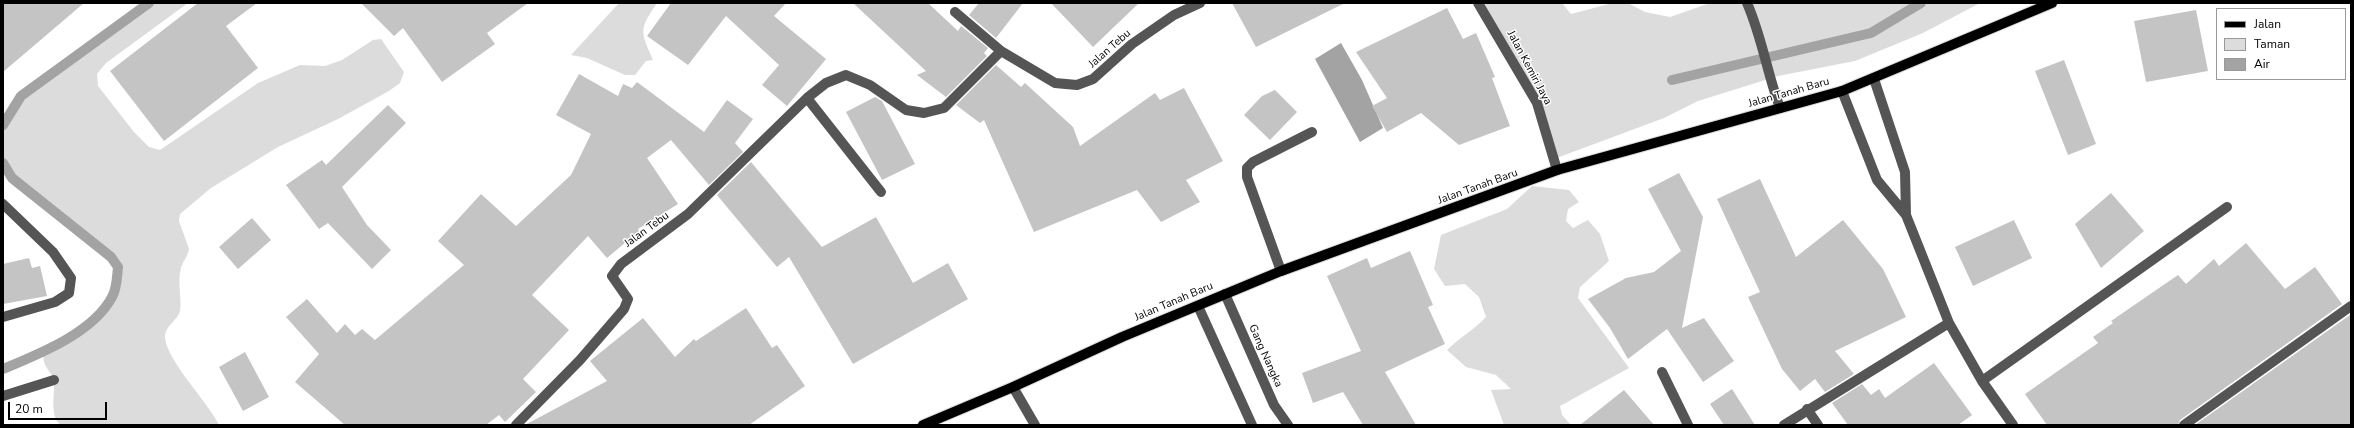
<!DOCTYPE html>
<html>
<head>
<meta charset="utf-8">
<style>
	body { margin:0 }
	#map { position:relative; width:2354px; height:428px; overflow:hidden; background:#fff; font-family:"Nunito Sans",sans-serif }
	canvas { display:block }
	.frame { position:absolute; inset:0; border:4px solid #000; pointer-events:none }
	.legend { position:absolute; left:2216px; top:8px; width:130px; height:72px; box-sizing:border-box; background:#fff; border:1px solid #999; margin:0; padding:5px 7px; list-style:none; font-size:12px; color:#000 }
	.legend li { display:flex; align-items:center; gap:8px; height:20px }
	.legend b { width:20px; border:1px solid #999 }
	.scale { position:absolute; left:8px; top:402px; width:99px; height:18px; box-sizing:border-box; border:2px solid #000; border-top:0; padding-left:5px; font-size:12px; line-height:14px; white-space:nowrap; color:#000; -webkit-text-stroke:3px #fff; paint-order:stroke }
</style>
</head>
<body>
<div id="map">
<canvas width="2354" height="428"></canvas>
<div class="frame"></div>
<ul class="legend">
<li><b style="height:5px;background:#000"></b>Jalan</li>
<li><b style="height:11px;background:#dcdcdc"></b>Taman</li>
<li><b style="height:11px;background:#a3a3a3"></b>Air</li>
</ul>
<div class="scale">20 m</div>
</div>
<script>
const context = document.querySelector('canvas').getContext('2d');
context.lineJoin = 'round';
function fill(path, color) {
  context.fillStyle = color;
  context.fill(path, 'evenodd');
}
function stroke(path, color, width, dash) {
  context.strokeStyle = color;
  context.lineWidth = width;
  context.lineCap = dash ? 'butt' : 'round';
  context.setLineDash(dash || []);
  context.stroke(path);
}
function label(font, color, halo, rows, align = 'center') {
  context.font = font + ' "Nunito Sans",sans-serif';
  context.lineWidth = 3;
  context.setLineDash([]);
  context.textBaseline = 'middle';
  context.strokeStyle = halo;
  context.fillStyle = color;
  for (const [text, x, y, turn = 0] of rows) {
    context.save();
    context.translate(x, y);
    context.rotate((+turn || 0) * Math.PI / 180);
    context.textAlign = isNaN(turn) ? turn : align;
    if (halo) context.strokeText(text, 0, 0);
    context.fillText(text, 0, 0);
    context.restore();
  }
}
const green = new Path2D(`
	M149,3H188L106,63L97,74L98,86L134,132L149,147L160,150L258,83L300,65L325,66L342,60L373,40L381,39L404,72L400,83L389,91L338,119L278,147L211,188L180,214L179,221L189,249C188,256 183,261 181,268C177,281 182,300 180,311C177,321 165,326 165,337C166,360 208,402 219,425H61C49,417 55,395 54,382C52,369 41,369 44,350L76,334L113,296L118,267L111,257L12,178L3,163V125L21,96Z
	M619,3H657C639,30 640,30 653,60L646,61L635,75H625L587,58L571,55Z
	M1478,3H1562L1571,14L1609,4L1628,3L1645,12L1670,17L1710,3H1980L1923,33L1855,61L1778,76L1698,101L1664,118L1554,159L1537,103Z
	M1532,186L1569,190L1579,202L1568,209L1566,221L1573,228L1588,220L1600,234L1609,261L1580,287L1578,298L1629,368L1560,406L1562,415L1571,425H1504L1491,390L1511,389L1496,375L1466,367L1447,350C1460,337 1474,330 1486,317L1479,297L1465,284L1445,286L1434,269L1441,235L1507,209Z`);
const water = new Path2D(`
	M1341,43L1362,80L1383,128L1360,142L1315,59Z`);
const stream = new Path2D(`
	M1672,80L1871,33L1921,3
	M3,125L21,96L149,3
	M3,163L12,178L111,257L118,267C117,276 117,289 112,297C93,333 39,354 3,369`);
const building = new Path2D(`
	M3,3H84L3,72Z
	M198,3H257L226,26L258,68L164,141L110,71Z
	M361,3H528L487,33L495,44L442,82L403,28L394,36Z
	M671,3H786L774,16L826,59L787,106L762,85L779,65L726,16L688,65L647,36Z
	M853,3H928L958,31L961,26L988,48L984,53L987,56L946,97L917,75L926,71Z
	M979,3H1023L996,38L969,15Z
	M1051,3H1139L1093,47Z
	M1232,3H1345L1256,47Z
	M1447,8L1463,39L1476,33L1495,77L1492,78L1510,126L1459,145L1421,113L1387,132L1372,106L1387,98L1356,52Z
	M2196,10L2208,71L2146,82L2134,21Z
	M2064,60L2096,144L2068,155L2035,71Z
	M996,65L1021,87L1025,83L1073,127L1080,146L1155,93L1160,100L1184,88L1223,161L1186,180L1200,202L1161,222L1137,190L1034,232L984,120L980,123L956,105Z
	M579,74L618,96L623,84L632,88L637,82L704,132L727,100L753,119L735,143L743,152L709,185L671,140L647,158L678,204L638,229L639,231L607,258L588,236L532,295L569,330L523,379L536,392L505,422L499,415L486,425H345L295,382L319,354L286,317L307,299L337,333L345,324L355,335L362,329L375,340L464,265L438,241L481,194L516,226L571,175L591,134L556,115Z
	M1275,90L1297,112L1270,140L1244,115L1262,96Z
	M875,97L882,101L915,164L882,180L846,112Z
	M388,105L406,123L342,187L367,225L391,250L372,269L328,223L319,229L286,185L322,160L326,165Z
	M751,162L822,247L876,217L913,283L948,263L968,299L853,364L789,257L777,267L717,195Z
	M1679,173L1703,217L1682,328L1704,318L1734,361L1703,382L1667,329L1628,359L1610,328L1588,299L1626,278L1654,272L1681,251L1648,189Z
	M1760,179L1796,257L1843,220L1883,269L1906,317L1835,351L1854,374L1825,392L1815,379L1800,391L1782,369L1748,297L1760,292L1717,199Z
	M2111,193L2144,231L2101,268L2075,224Z
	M252,218L271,240L238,269L219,247Z
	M2014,220L2032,258L1973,286L1955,247Z
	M2246,243L2285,289L2315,267L2342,304L2180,420L2178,425H2047L2025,394L2098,343L2093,337L2113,323L2111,321L2178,275L2186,284L2214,259L2219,266Z
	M1410,251L1433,305L1428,307L1445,344L1385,372L1416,425H1363L1343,392L1313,403L1302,373L1361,351L1327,276L1367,258L1371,268Z
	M29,258L32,268L40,266L47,296L3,304V264Z
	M746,308L772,348L777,345L805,386L749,425H525L607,381L590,361L643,318L675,357L694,339L696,341Z
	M2350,315L2351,425H2195Z
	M245,352L269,397L243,411L219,367Z
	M1934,363L1972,415L1958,425H1848L1832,403L1862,384L1871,395L1879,389L1885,398Z
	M1732,389L1755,425H1724L1710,404Z
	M1624,390L1654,425H1580Z`);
const minor = new Path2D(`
	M1478,3L1537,103L1557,170
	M1747,3C1762,37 1767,73 1780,108
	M955,12L1001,51L1055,83L1077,85L1093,79L1132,44L1174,15L1200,3
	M1874,79L1905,172L1906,215
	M1842,91L1877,180L1906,215L1949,323L1982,381L2013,425
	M807,98L881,192
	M3,204L53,252L71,278L69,293L55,302L3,317
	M1281,271L1247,177V168L1253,162L1312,132
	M1225,294L1274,405L1288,425
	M1198,306L1252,425
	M1662,372L1688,425
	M1982,381L2227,207
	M1013,387L1035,425
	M3,396L54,380
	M1807,409L1818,425
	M516,425L580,360L624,309L628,299L612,276L621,264L688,214L807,98L826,83L846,75L870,85L906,110L924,113L944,108L1001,51
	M1784,425L1949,323
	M2184,425L2351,306`);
const major = new Path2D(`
	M923,425L1013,387L1122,337L1281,271L1557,170L1842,91L2052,3`);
const streetNames = [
	["Jalan Tebu",1110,49,-41],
	["Jalan Kemiri Jaya",1529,68,62],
	["Jalan Tanah Baru",1789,93,-16],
	["Jalan Tanah Baru",1478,187,-20],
	["Jalan Tebu",647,230,-36],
	["Jalan Tanah Baru",1174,302,-23],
	["Gang Nangka",1265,356,66]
];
fill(green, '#dcdcdc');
fill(water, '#a3a3a3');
stroke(stream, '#a3a3a3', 10);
fill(building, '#c4c4c4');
stroke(major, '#dbdbdb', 12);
stroke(minor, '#555', 10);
stroke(major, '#000', 10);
label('11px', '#000', '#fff', streetNames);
</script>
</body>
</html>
